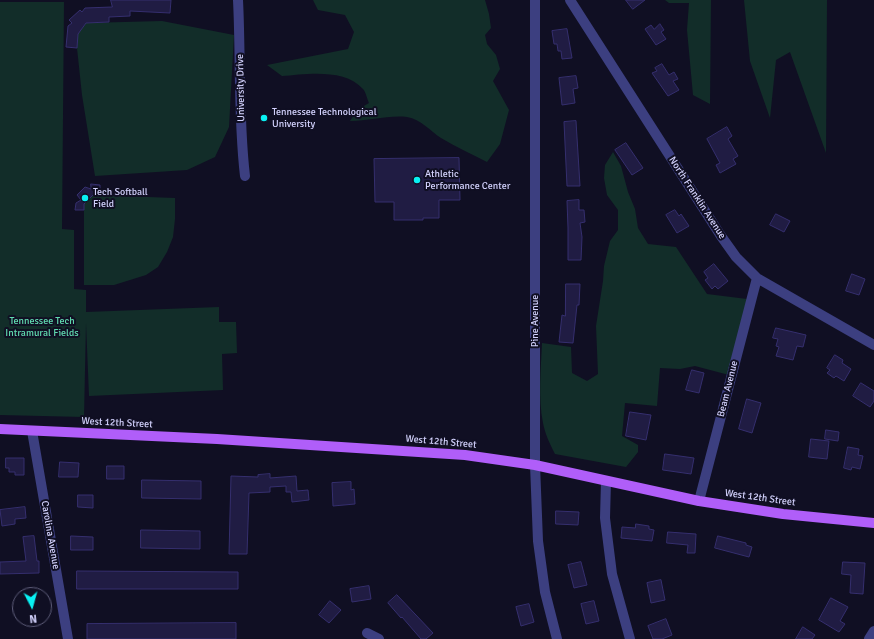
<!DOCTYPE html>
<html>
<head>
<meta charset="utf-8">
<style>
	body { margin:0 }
	#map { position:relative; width:874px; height:639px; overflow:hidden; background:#100f23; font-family:Signika,sans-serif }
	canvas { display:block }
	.north { position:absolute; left:12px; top:587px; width:40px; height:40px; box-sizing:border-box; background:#100f23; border:1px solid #5e5d7a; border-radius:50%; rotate:174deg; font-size:11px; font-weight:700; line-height:16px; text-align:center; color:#d3d2fd }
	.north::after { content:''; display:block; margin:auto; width:14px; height:18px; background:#09f1f3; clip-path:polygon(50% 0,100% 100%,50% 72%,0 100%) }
</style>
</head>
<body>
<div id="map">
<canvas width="874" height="639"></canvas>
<div class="north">N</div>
</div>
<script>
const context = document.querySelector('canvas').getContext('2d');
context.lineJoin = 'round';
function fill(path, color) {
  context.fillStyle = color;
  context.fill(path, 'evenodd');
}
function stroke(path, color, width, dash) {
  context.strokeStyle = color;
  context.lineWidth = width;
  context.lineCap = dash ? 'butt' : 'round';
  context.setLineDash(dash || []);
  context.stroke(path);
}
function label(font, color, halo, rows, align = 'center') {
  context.font = font + ' Signika,sans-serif';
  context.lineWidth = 4;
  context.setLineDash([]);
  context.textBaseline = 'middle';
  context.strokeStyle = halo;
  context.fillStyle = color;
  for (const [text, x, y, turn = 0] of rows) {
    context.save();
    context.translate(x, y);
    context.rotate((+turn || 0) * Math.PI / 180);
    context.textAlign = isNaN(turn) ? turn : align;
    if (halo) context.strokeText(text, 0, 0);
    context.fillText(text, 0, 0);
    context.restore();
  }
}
const green = new Path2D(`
	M313,0H485L489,14L491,28L485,35L487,44L496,55L500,69L493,81L509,110L500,144L487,162C472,154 456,147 441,138C430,131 421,119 407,117C388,115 369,121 350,121L357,110L369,103C367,99 366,92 363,89C345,68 306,74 282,76L267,65L348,49L354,32L345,15L318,10Z
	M665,0H711L710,104L693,95L687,30L689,3H669Z
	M744,0H827L826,153L790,52L776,60L770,118L750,61Z
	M0,2H64L62,229L74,230V289L86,290V312L219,307V322H236L237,353L222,354L223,390L89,396L86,323L84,417L0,415Z
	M162,21L234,35L229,127L215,157L187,170L95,176L82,95L77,48L78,34L86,23Z
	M613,152L621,166L628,192L635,209L638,228L648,244L676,247L707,294L747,299L729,375L695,366L680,369L660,368L657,406L625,403L622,436L638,445V452L626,467L555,454C550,444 545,434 543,423C538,398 541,368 542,343L571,347L572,373L587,381L598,374L596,326L603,281L604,266L610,241L618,230V210L607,195L604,178L605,165Z
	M93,195L175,198V219L173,237L167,252L158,267L146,275L114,285H84V204Z`);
const building = new Path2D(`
	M111,0H171L170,13L130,11V16L109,17V22L86,23L78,34L77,48L66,47L68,26L72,23L69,20L80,10L82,12L85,8L112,7Z
	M626,0H645L633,9Z
	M660,24L664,30L661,32L666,39L656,45L645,29L651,25L654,29Z
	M567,29L572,58L562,59L561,51H558L557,44H554L552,31Z
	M662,64L669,75L674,72L678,79L673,81L679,90L668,96L652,73L657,71L655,68Z
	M576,76L578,88L573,89L575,103L562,105L559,78Z
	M576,121L580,186H567L564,122Z
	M727,127L732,136L728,139L738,156L733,159L736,164L720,173L716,165L720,163L707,139Z
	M626,143L643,168L632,175L615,150Z
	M459,158L460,200H439V218H423V220H394V202H375L374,159Z
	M91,184L100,185V196L93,195L84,204V210H75L76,203L81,200L77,195L85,187L91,189Z
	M579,200V210H584L585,222L580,223L582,237L581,260H568V228L567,201Z
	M675,210L679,216L681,214L689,226L677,233L666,215Z
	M776,214L790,221L784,232L770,225Z
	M714,264L728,281L718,289L715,286L712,289L705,280L708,278L704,272Z
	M852,274L865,279L859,295L846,291Z
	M566,284H580L579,305H577L573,343L559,342L562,315L565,316Z
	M776,328L806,335L803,347L797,346L793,360L776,356L779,347L776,346L778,339L773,338Z
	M835,355L843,360L842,363L851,369L844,381L836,376L834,378L827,373L830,370L827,368Z
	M692,370L704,373L699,393L686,390Z
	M861,383L874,391V401L870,407L853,396Z
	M747,399L761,403L752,433L739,429Z
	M630,412L651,415L646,440L626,436Z
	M826,430L839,432L838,441L825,439Z
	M811,439L829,441L827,459L809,457Z
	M848,447L859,449L858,455L863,456L860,469L852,467L851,470L844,468Z
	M665,454L694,458L691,474L663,470Z
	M6,458H24V475H15V472H9V468H6Z
	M60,462L79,463L78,477H59Z
	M107,466H124V479H107Z
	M270,474V478L296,476L297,491L308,490L309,500L292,502L291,492H286V486L270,487V492L249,493L247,554H229L231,476L258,477V475Z
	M142,480L201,481V499L142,498Z
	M351,482V490L354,489L355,504L333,506L332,483Z
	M78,495H93V508L78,507Z
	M25,507L26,518L15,519V524L2,526L0,510Z
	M556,511L579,512L578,525L556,524Z
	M636,524L649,526V529L654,530L652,541L621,538L622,527L635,528Z
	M141,530L200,531V549L141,548Z
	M668,532L696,534L695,553H687L688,545L667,543Z
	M34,536L37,561H39V573L0,574V562L26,561L23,537Z
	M71,536L93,537V550H71Z
	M718,536L746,543V545L752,547L749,557L715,548Z
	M581,562L587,585L574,588L568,565Z
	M843,562L865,563L863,594L850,593L851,575L842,574Z
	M77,571L238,572V589H77Z
	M661,580L665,600L651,603L647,583Z
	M369,586L371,599L352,602L350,589Z
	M397,595L433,633L426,639H421L402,617L401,618L388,603Z
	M831,598L848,607L840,621L845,624L839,632L819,620Z
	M330,601L341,610L329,623L319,615Z
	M594,601L599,621L586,624L581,604Z
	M529,604L534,622L521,626L516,607Z
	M666,619L672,635L662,639H653L648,626Z
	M236,623V639H87V624Z
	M803,627L815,635L812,639H796Z`);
const minor = new Path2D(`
	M238,0C241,59 238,117 245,176
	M535,0V465L538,541L545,592L557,639
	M570,0L721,236L736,257L757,278L874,345
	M32,431L68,639
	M606,481L605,518L612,574L630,639
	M699,501L757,278
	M367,633L379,639
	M869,639L874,631`);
const major = new Path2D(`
	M0,429L217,439L465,455L535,465L699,501L783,514L874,523`);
const markers = [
	[264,118,4,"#09f1f3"],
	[417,180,4,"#09f1f3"],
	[85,198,4,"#09f1f3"]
];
const streetNames = [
	["University Drive",241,88,-91],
	["North Franklin Avenue",697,198,57],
	["Pine Avenue",535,321,-90],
	["Beam Avenue",728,389,-76],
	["West 12th Street",117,423,3],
	["West 12th Street",441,442,5],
	["West 12th Street",760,498,8],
	["Carolina Avenue",50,535,80]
];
const poiNames = [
	["Tennessee Technological",272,112],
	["University",272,124],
	["Athletic",425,174],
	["Performance Center",425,186],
	["Tech Softball",93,192],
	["Field",93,204]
];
const parkNames = [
	["Tennessee Tech",42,321],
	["Intramural Fields",42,333]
];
fill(green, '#122d29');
fill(building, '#201c43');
stroke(building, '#352f6e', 1);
stroke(minor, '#3c3f80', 10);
stroke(major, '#b05ef9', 10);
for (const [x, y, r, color] of markers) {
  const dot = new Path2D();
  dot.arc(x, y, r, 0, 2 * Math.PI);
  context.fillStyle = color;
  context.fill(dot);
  stroke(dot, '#100f23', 1.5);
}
label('10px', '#d3d2fd', '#100f23', streetNames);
label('10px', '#d3d2fd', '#100f23', poiNames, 'left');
label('10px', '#61dbb1', '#100f23', parkNames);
</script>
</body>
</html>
